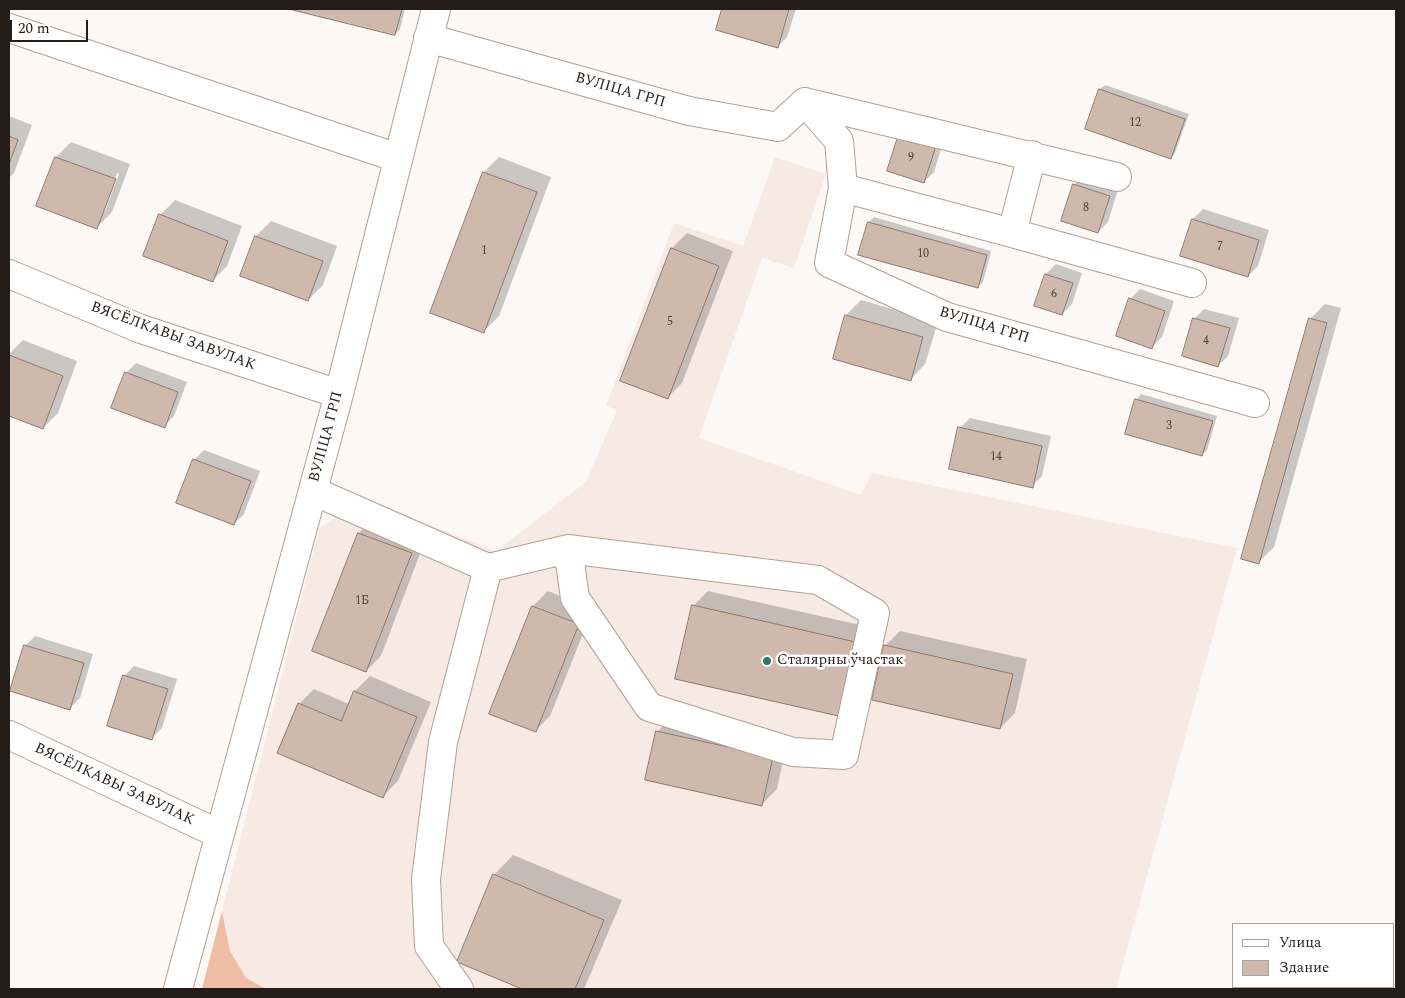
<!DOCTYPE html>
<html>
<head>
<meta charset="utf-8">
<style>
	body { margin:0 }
	#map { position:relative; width:1405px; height:998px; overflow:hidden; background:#fcf8f5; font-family:Spectral,serif }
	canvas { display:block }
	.frame { position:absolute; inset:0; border:10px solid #241c18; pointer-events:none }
	.legend { position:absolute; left:1232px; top:923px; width:162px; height:65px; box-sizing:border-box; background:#fff; border:1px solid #a7a4a3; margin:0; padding:6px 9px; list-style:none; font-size:15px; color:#241c18 }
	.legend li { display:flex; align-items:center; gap:10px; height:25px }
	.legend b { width:25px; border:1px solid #a7a4a3 }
	.scale { position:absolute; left:10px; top:20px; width:78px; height:22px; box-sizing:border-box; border:2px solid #241c18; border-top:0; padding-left:6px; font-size:15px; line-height:18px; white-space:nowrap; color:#241c18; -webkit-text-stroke:4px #fff; paint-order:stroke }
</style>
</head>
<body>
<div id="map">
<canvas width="1405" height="998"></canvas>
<div class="frame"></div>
<ul class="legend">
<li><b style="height:6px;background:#fff"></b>Улица</li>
<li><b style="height:14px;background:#cfb9ad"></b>Здание</li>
</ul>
<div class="scale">20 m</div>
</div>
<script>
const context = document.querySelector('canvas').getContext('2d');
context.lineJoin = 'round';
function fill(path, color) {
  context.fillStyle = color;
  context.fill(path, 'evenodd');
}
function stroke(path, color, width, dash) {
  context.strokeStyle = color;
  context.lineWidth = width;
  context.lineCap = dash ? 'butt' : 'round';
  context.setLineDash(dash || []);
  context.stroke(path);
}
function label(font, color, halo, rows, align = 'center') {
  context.font = font + ' Spectral,serif';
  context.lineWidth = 5;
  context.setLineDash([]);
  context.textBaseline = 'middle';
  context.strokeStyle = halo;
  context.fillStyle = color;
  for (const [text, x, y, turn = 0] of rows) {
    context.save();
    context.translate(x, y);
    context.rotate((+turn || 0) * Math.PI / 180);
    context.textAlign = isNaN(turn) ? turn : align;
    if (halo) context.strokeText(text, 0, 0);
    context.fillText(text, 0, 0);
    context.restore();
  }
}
const built = new Path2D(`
	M775,157L826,174L794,268L762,258L699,438L861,495L872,473L1237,548L1116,989H266L246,978L230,951L222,911L319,529L339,515L344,491L496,551L586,482L617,410L606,406L674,223L743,246Z`);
const green = new Path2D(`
	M222,911L230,951L246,978L266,989H202Z`);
const shadow = new Path2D(`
	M294,9H405L400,29L395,34Z
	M723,9H796L787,37L777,47L717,29Z
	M1105,85L1189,114L1175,153L1171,158L1087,128L1100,89Z
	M9,116L32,125L14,173L9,178Z
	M945,136L934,172L924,182L888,170Z
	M71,142L130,164L112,212L97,227L56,157ZM117,173L119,174L105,211H103Z
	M499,157L551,177L499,316L484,331L432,312L484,172Z
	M1084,175L1119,186L1108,222L1098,232L1074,185Z
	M175,200L242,226L227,266L212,281L160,215Z
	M1203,209L1269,230L1258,266L1248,276L1193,219Z
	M874,217L991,251L983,282L978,287L860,254L869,222Z
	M271,221L337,246L323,285L308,300L241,275L256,236Z
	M687,233L733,251L682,383L667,398L622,380L672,248Z
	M1056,264L1082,273L1072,304L1062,314L1036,306L1046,274Z
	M1140,289L1174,301L1162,337L1152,347L1130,299Z
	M861,300L938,322L925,364L910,380L834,358L846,315Z
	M1325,304L1341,308L1274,547L1259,562L1310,319Z
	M1204,309L1239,318L1228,356L1218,366L1194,319Z
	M23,340L77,361L58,413L43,428L9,415V354Z
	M136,363L187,382L174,416L164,426L126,373Z
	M1141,394L1217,416L1207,450L1202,455L1127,433L1137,399Z
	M970,418L1051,436L1042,476L1032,486L960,428Z
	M204,450L260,471L244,514L234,524L194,460Z
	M374,518L426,538L381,656L366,671L314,651L359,533Z
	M548,591L593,609L550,716L535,731L490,713L533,606Z
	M708,591L874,628L858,701L693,606Z
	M900,631L1027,659L1015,713L1000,728L885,646Z
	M35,636L93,654L80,698L70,708L25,646Z
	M134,666L177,679L162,728L152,738L124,676Z
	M370,676L431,702L398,781L383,796L299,704L314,689L349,704L355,691Z
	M672,717L787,742L777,789L762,804L657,732Z
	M513,855L622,900L584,989H525L458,961L494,875Z`);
const building = new Path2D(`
	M289,9H402L395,35Z
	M722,9H789L778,48L716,30Z
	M1099,89L1185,119L1171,159L1085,129Z
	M899,134L936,146L924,183L887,171Z
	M9,136L18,140L9,164Z
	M55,157L116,179L97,229L36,206Z
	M483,172L537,192L484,333L430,313Z
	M1073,184L1110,196L1098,233L1061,221Z
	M159,214L228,241L213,282L143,256Z
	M1192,219L1259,240L1248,277L1180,256Z
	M868,222L987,255L978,288L858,255Z
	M255,236L323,261L308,301L240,276Z
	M671,248L719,266L668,399L620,381Z
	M1045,274L1073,283L1062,315L1034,306Z
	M1129,298L1165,311L1152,349L1116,336Z
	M845,315L923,337L911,381L833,359Z
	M1193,318L1230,328L1218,367L1182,356Z
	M1309,318L1327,323L1259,564L1241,559Z
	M9,355L63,376L43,429L9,416Z
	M125,372L178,392L165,428L111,408Z
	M1135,399L1213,421L1202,456L1125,434Z
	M958,427L1042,446L1033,488L949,469Z
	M193,459L251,481L234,525L176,503Z
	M358,533L412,553L366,672L312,651Z
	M692,605L860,643L843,717L675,679Z
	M532,606L579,624L536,732L489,714Z
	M24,645L84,663L70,710L10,691Z
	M884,645L1013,674L1000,729L872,700Z
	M123,675L168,689L152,740L107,726Z
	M354,691L417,717L383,798L277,753L298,703L341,721Z
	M656,731L773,757L762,806L645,780Z
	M493,874L604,920L575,989H522L457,962Z`);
const minor = new Path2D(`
	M9,28L398,158
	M428,38L689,111L778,127L805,102L1117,177
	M805,102L839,141L843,188L829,263L947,317L1255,403
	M1032,155L1012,233L1192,283
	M843,188L1012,233
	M9,274L141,329L339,394
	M313,491L488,568L443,742L426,879L429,946L459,989
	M488,568L568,549L818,580L875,613L844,755L793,752L649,707L575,598L568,549
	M9,735L219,834
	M178,989L339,394L436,9`);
const markers = [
	[767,661,5,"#357666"]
];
const numberNames = [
	["12",1135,124],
	["9",911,159],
	["8",1086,209],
	["7",1220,248],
	["1",484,252],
	["10",923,255],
	["6",1054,295],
	["5",670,323],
	["4",1206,342],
	["3",1169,427],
	["14",996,458],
	["1Б",362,602]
];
const streetNames = [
	["ВУЛІЦА ГРП",620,91,16],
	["ВУЛІЦА ГРП",984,326,17],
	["ВЯСЁЛКАВЫ ЗАВУЛАК",173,337,20],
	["ВУЛІЦА ГРП",327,437,-75],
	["ВЯСЁЛКАВЫ ЗАВУЛАК",114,785,25]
];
const poiNames = [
	["Сталярны ўчастак",777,661]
];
fill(built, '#f7eae4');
fill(green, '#eebda3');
fill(shadow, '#0003');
fill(building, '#cfb9ad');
stroke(building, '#8c786d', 1);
stroke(minor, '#b49f93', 30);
stroke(minor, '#fff', 28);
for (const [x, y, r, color] of markers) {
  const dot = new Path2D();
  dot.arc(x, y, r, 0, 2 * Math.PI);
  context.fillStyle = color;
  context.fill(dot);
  stroke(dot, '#fff', 2);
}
label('12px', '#4f433d', null, numberNames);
label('15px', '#241c18', '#fff', streetNames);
label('15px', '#241c18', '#fff', poiNames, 'left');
</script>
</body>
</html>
